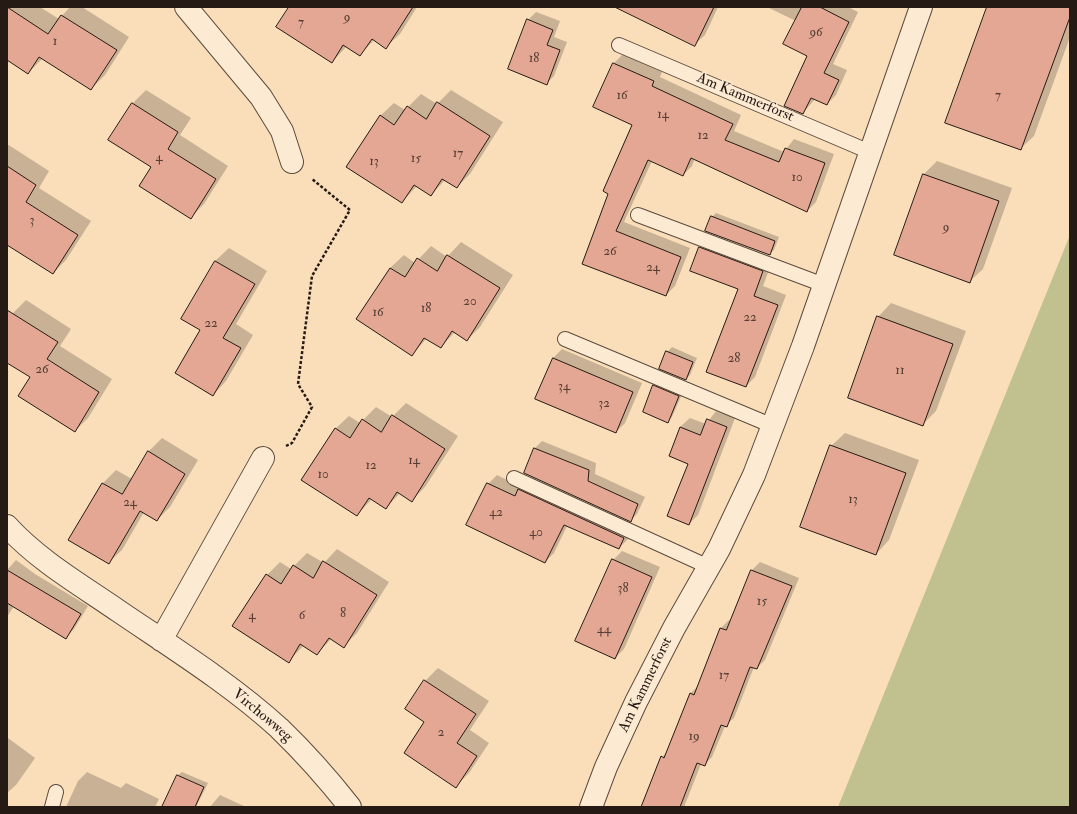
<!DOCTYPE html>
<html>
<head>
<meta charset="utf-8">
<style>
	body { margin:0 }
	#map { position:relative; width:1077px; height:814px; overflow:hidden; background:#fadeb9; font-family:"IM FELL Double Pica",serif }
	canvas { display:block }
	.frame { position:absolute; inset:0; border:8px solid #261a14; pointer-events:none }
</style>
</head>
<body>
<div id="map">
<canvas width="1077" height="814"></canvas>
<div class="frame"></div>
</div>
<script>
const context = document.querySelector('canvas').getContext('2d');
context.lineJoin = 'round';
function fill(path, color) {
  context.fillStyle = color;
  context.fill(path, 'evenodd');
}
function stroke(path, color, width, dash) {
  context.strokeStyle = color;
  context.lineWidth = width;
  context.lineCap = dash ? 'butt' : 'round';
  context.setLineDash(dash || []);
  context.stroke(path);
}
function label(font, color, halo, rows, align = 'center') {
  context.font = font + ' "IM FELL Double Pica",serif';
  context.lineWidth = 3;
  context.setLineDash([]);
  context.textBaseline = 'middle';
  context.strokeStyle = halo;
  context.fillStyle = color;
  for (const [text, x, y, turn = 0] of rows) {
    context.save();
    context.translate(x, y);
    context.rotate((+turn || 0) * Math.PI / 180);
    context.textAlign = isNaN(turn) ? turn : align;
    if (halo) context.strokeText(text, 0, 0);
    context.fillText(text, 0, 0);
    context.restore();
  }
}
const green = new Path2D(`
	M1070,235V807H838Z`);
const shadow = new Path2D(`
	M7,7H40L59,19L70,7H82L129,37L105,75L91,89L43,58L28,73L7,59Z
	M290,7H417L400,34L386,47L374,40L360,55L347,46L332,62Z
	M651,7H718L705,35L695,44Z
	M767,7H848L858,12L833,64L847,70L836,95L827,104L815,99L803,113L808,55L796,21Z
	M988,7H1070V37L1034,136L1020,149Z
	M536,12L560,21L554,37L567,42L554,76L546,84L528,20Z
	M623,54L662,72L660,77L741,115L734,131L784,152L794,139L834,154L816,202L807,211L695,158L692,166L683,175L652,161L624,222L690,248L675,286L666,295L583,263L634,125L594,106L614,63Z
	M146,90L191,118L180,135L228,166L204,204L191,217L152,167L110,140L133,103Z
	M451,90L503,122L470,174L457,187L445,180L431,195L417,186L402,202L380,116L394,103L405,110L421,94L437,104Z
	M7,144L49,171L39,188L91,221L66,260L53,273L7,244Z
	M937,161L1012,188L983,269L969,282L895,255L924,174Z
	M716,213L779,237L774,250L769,254L712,217Z
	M709,239L772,262L763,286L786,295L755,377L746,386L739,289L700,248Z
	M461,242L513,275L480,327L467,340L455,332L441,347L427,338L412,355L357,319L390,268L404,255L415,263L431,246L447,257Z
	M229,248L267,271L236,324L253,335L226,381L213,395L202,329L215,261Z
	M26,300L71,329L60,346L112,379L88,418L75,431L32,377L7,361V322L13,313Z
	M891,303L966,331L936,411L923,424L878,317Z
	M672,347L697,358L690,375L686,379L667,352Z
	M562,349L642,383L625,423L616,432L553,358Z
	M659,381L683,392L672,417L668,422L654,386Z
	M406,403L458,436L425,487L412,500L400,493L386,508L372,499L357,515L335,429L349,416L360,423L376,407L392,417Z
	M716,411L735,418L698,515L689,524V464L680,427L690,418L706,424Z
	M845,433L919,460L889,540L876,554L831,446Z
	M162,438L198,460L170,507L157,520L144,512L122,550L108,563L70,540L103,483L116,470L132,479L148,452Z
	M542,441L596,463L595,474L645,497L637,514L630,521L525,473L535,448Z
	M497,475L521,487L632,529L628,539L619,548L567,526L554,553L545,562L488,484Z
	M337,549L389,582L357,633L343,647L331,639L317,654L304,645L289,661L267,575L280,562L291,569L307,553L324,563Z
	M622,551L660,567L624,649L615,658L613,560Z
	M16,560L35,574L88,606L74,629L66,637L14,606L7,617V570Z
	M760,562L799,578L765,660L757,668L754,667L734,718L725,726L712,757L704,765L701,764L684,807H642L662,757L669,750L691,693L699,685L721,628L729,620L731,621L752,570Z
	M438,668L489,701L470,730L489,743L469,773L456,786L426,722L425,681Z
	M8,738L35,758L16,785L7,793Z
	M87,772L121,788L126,783L159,799L155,807H66L78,781Z
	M182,772L208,783L196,807H185L177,776Z
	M220,795L246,807H210Z`);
const building = new Path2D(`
	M7,7L48,34L61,15L117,50L91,90L39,57L28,74L7,60Z
	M289,7H413L386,49L372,39L360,56L343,45L332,63L276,27Z
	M615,7H714L695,46Z
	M802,7H820L849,22L824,73L839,80L827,105L811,98L803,114L784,106L807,56L783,44Z
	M987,7H1070V17L1021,150L945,123Z
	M527,19L553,30L547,45L560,50L547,85L508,69Z
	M613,63L654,81L652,86L733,124L725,140L779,162L785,148L825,163L807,212L691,158L683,176L648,160L616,231L681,257L666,296L582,264L608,194L603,191L632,125L593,107Z
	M437,102L490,136L457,188L442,179L431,196L414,185L402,203L346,167L380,115L394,125L407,106L426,119Z
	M132,103L178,132L168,149L216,179L191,219L139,186L151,167L108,140Z
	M7,166L36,185L26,202L78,235L53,274L7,245Z
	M923,174L999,201L970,283L894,255Z
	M711,216L775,241L770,255L705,231Z
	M699,247L763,271L754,296L778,305L746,387L706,372L738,289L690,271Z
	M447,255L500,288L467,341L452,331L441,348L424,338L412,356L356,319L390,268L405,277L417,258L437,271Z
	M215,261L255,284L223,338L241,348L213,396L175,373L200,330L181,319Z
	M7,310L58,342L47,359L99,392L75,432L18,396L30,377L7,363Z
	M877,316L953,344L923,426L848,398Z
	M666,351L693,362L686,380L659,369Z
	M553,358L633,392L616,433L535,399Z
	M653,385L679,396L668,423L643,412Z
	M392,415L445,449L412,502L397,492L386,509L369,498L357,516L301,480L335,428L350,438L362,419L381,432Z
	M707,419L727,427L689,525L667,516L688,464L669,456L680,427L700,435Z
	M830,445L906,473L876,555L800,527Z
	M534,448L589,470L588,481L638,504L631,522L524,473Z
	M148,451L185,474L157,521L140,511L109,564L68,540L102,483L122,494Z
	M487,483L515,496L518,489L624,538L619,549L564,525L545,563L466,525Z
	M612,559L652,577L615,659L575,641Z
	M323,561L377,595L344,648L329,638L317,655L300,644L289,663L232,626L266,574L281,584L293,565L313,578Z
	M7,570L81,614L66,639L7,603Z
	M751,570L792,586L757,669L750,667L727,727L721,725L705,766L697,763L680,807H641L661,756L664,758L690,693L694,695L720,628L726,630Z
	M424,680L476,714L457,743L477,756L456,788L404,753L424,722L405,709Z
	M177,775L204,787L195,807H162Z`);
const path = new Path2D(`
	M286,446L292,443L312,407L298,384L312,276L350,210L312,179`);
const lane = new Path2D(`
	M619,45L870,152
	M638,215L824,285
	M565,339L773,426
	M514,478L709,567
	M52,807L56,792`);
const street = new Path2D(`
	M186,7L261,97L282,131L292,162
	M7,526C39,561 81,585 120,612C173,648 232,685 279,728C305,753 328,779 350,807
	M161,640L263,458
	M591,807L606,767L636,702L674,628L719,549L754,475L803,346L921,7`);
const numberNames = [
	["9",347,18],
	["7",301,23],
	["96",816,33],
	["1",55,42],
	["18",534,59],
	["16",622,96],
	["7",998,96],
	["14",663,115],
	["12",703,136],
	["17",458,154],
	["4",159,158],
	["15",416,159],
	["13",374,162],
	["10",797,178],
	["3",32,221],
	["9",946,228],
	["26",610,252],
	["24",653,268],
	["20",470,302],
	["18",426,309],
	["16",378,313],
	["22",750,318],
	["22",211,324],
	["28",734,359],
	["26",42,370],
	["11",900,371],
	["34",564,387],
	["32",604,404],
	["14",414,461],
	["12",371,466],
	["10",323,475],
	["13",853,500],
	["24",130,503],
	["42",496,513],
	["40",536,533],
	["38",623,589],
	["15",762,602],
	["8",343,614],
	["4",252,616],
	["6",302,616],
	["44",604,630],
	["17",724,676],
	["2",441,733],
	["19",694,737]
];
const streetNames = [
	["Am Kammerforst",745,98,23],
	["Am Kammerforst",646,685,-64],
	["Virchowweg",262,716,40]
];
fill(green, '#c0c18e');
fill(shadow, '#0003');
fill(building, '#e3a793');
stroke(building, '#261a14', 1);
stroke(lane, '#5b4b3d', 16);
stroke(street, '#5b4b3d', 24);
stroke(path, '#261a14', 2.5, [3, 2]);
stroke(lane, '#fcead2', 14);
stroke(street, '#fcead2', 22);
label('13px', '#553d34', null, numberNames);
label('15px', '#261a14', '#fcead2', streetNames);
</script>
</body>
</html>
